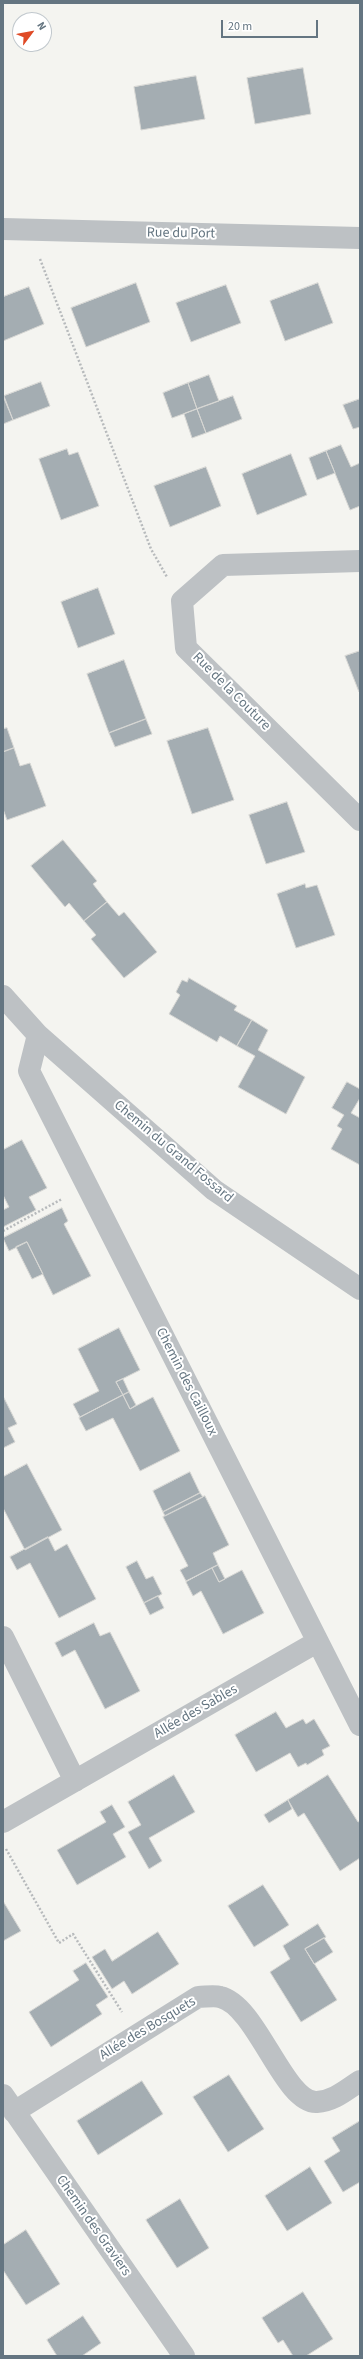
<!DOCTYPE html>
<html>
<head>
<meta charset="utf-8">
<style>
	body { margin:0 }
	#map { position:relative; width:363px; height:2359px; overflow:hidden; background:#f4f4f0; font-family:"Source Sans 3",sans-serif }
	canvas { display:block }
	.frame { position:absolute; inset:0; border:4px solid #647581; pointer-events:none }
	.north { position:absolute; left:12px; top:12px; width:40px; height:40px; box-sizing:border-box; background:#fff; border:1px solid #c1c8cd; border-radius:50%; rotate:58deg; font-size:11px; font-weight:700; line-height:16px; text-align:center; color:#647581 }
	.north::after { content:''; display:block; margin:auto; width:14px; height:18px; background:#df4a26; clip-path:polygon(50% 0,100% 100%,50% 72%,0 100%) }
	.scale { position:absolute; left:221px; top:20px; width:97px; height:18px; box-sizing:border-box; border:2px solid #647581; border-top:0; padding-left:5px; font-size:12px; line-height:14px; white-space:nowrap; color:#647581; -webkit-text-stroke:3px #fff; paint-order:stroke }
</style>
</head>
<body>
<div id="map">
<canvas width="363" height="2359"></canvas>
<div class="frame"></div>
<div class="north">N</div>
<div class="scale">20 m</div>
</div>
<script>
const context = document.querySelector('canvas').getContext('2d');
context.lineJoin = 'round';
function fill(path, color) {
  context.fillStyle = color;
  context.fill(path, 'evenodd');
}
function stroke(path, color, width, dash) {
  context.strokeStyle = color;
  context.lineWidth = width;
  context.lineCap = dash ? 'butt' : 'round';
  context.setLineDash(dash || []);
  context.stroke(path);
}
function label(font, color, halo, rows, align = 'center') {
  context.font = font + ' "Source Sans 3",sans-serif';
  context.lineWidth = 4;
  context.setLineDash([]);
  context.textBaseline = 'middle';
  context.strokeStyle = halo;
  context.fillStyle = color;
  for (const [text, x, y, turn = 0] of rows) {
    context.save();
    context.translate(x, y);
    context.rotate((+turn || 0) * Math.PI / 180);
    context.textAlign = isNaN(turn) ? turn : align;
    if (halo) context.strokeText(text, 0, 0);
    context.fillText(text, 0, 0);
    context.restore();
  }
}
const building = new Path2D(`
	M303,68L311,114L255,124L247,78Z
	M196,76L205,119L141,130L134,87Z
	M136,283L150,322L86,347L71,308Z
	M318,283L333,323L285,341L270,301Z
	M226,285L241,323L191,342L176,303Z
	M29,287L44,324L3,341V297Z
	M209,375L219,401L197,409L188,383Z
	M41,382L50,406L13,420L4,396Z
	M188,383L197,409L172,418L163,393Z
	M3,396L13,420L3,424Z
	M233,396L242,419L206,433L197,409Z
	M360,399V427L353,429L343,405Z
	M197,409L206,433L192,438L184,414Z
	M341,445L351,467L360,463V506L350,510L326,451Z
	M67,449L69,455L78,452L99,506L61,520L39,459Z
	M326,451L335,473L317,480L309,458Z
	M291,454L307,495L257,515L242,474Z
	M206,467L221,506L170,527L154,486Z
	M98,588L115,634L78,648L61,602Z
	M360,651V692H359L345,656Z
	M124,660L146,719L109,733L87,674Z
	M146,719L152,734L115,747L109,733Z
	M7,728L14,748L3,752V729Z
	M208,728L234,800L192,814L167,741Z
	M14,748L20,766L30,763L46,806L7,820L3,809V752Z
	M287,802L305,852L266,864L249,815Z
	M63,840L97,881L93,884L107,902L84,921L69,903L65,907L31,866Z
	M305,884L306,888L317,885L335,935L296,948L277,894Z
	M107,902L119,916L124,912L157,952L124,978L91,939L96,935L84,921Z
	M189,978L237,1006L234,1010L252,1020L237,1046L220,1036L217,1042L169,1014L180,995L176,992L182,980L187,982Z
	M252,1020L268,1030L258,1050L305,1077L286,1114L238,1087L255,1056L237,1046Z
	M347,1082L360,1089V1098L351,1113L360,1118V1165L331,1149L342,1129L337,1126L344,1115L332,1108Z
	M22,1140L47,1188L29,1197L36,1210L3,1227V1210L9,1207L3,1195V1150Z
	M62,1208L68,1221L64,1224L91,1276L53,1295L27,1242L9,1251L3,1238Z
	M27,1242L43,1274L32,1279L16,1247Z
	M119,1328L140,1370L116,1382L123,1395L80,1417L73,1404L99,1391L78,1349Z
	M123,1379L129,1392L123,1395L116,1382Z
	M129,1392L136,1405L130,1409L123,1395Z
	M123,1395L130,1409L153,1397L180,1451L140,1471L113,1418L86,1431L79,1418Z
	M3,1396L17,1424L8,1428L15,1442L3,1448Z
	M27,1464L62,1530L25,1550L3,1508V1477Z
	M190,1472L200,1493L163,1512L153,1491Z
	M200,1493L203,1497L165,1516L163,1512Z
	M205,1496L229,1545L213,1553L218,1565L186,1581L180,1570L188,1566L163,1517Z
	M48,1537L55,1551L67,1544L96,1599L59,1618L30,1563L17,1570L10,1557Z
	M137,1561L146,1579L153,1576L162,1594L144,1603L126,1567Z
	M218,1565L225,1579L219,1582L212,1568Z
	M212,1568L219,1582L242,1570L264,1613L223,1634L201,1591L193,1596L186,1582Z
	M158,1596L164,1608L150,1615L144,1603Z
	M94,1623L100,1636L110,1632L140,1691L105,1709L75,1650L62,1657L55,1643Z
	M276,1712L286,1728L303,1719L306,1724L314,1719L330,1746L322,1750L324,1755L307,1765L306,1763L298,1767L290,1753L256,1772L235,1735Z
	M174,1775L195,1812L149,1838L162,1861L149,1869L128,1832L141,1825L128,1802Z
	M328,1775L358,1822L360,1821V1858L340,1871L304,1813L298,1817L288,1800Z
	M288,1800L292,1809L269,1823L264,1815Z
	M112,1805L125,1827L113,1834L126,1857L77,1885L57,1850L106,1822L100,1812Z
	M263,1885L289,1925L254,1947L228,1906Z
	M3,1901L21,1931L3,1941Z
	M318,1924L326,1937L305,1949L337,2000L301,2022L270,1972L290,1959L283,1946Z
	M158,1932L179,1964L132,1994L124,1981L112,1989L92,1957L105,1949L112,1961Z
	M324,1938L333,1952L314,1964L305,1949Z
	M86,1963L108,1997L96,2005L102,2014L51,2047L29,2012L79,1980L73,1971Z
	M229,2075L264,2129L228,2152L193,2097Z
	M142,2081L163,2114L98,2155L77,2121Z
	M360,2121V2182L343,2192L324,2161L340,2151L332,2138Z
	M310,2167L332,2203L287,2231L265,2196Z
	M180,2199L209,2248L177,2268L146,2220Z
	M26,2230L60,2284L26,2305L3,2270V2245Z
	M303,2292L333,2339L306,2356H293L283,2340L278,2343L262,2318Z
	M83,2316L101,2343L82,2356H57L47,2340Z`);
const path = new Path2D(`
	M40,259L151,549L167,577
	M3,1231L62,1199
	M6,1849L59,1943L73,1934L122,2012`);
const street = new Path2D(`
	M3,229L360,238
	M360,561L223,565L182,601L186,648L360,820
	M3,996L38,1035L214,1190L360,1289
	M38,1035L29,1071L360,1725
	M3,1637L75,1781
	M3,1822L317,1642
	M3,2095L184,2356
	M14,2112L198,1997C205,1997 214,1995 220,1997C257,2005 284,2104 317,2102C334,2101 346,2090 360,2081`);
const streetNames = [
	["Rue du Port",181,234,1],
	["Rue de la Couture",231,692,45],
	["Chemin du Grand Fossard",173,1152,40],
	["Chemin des Cailloux",186,1382,63],
	["Allée des Sables",196,1712,-30],
	["Allée des Bosquets",148,2029,-31],
	["Chemin des Graviers",93,2226,55]
];
fill(building, '#a4adb2');
stroke(building, '#d6d6d3', 1);
stroke(path, '#b7babc', 2.5, [2, 2]);
stroke(street, '#bdc1c4', 22);
label('14px', '#647581', '#fff', streetNames);
</script>
</body>
</html>
